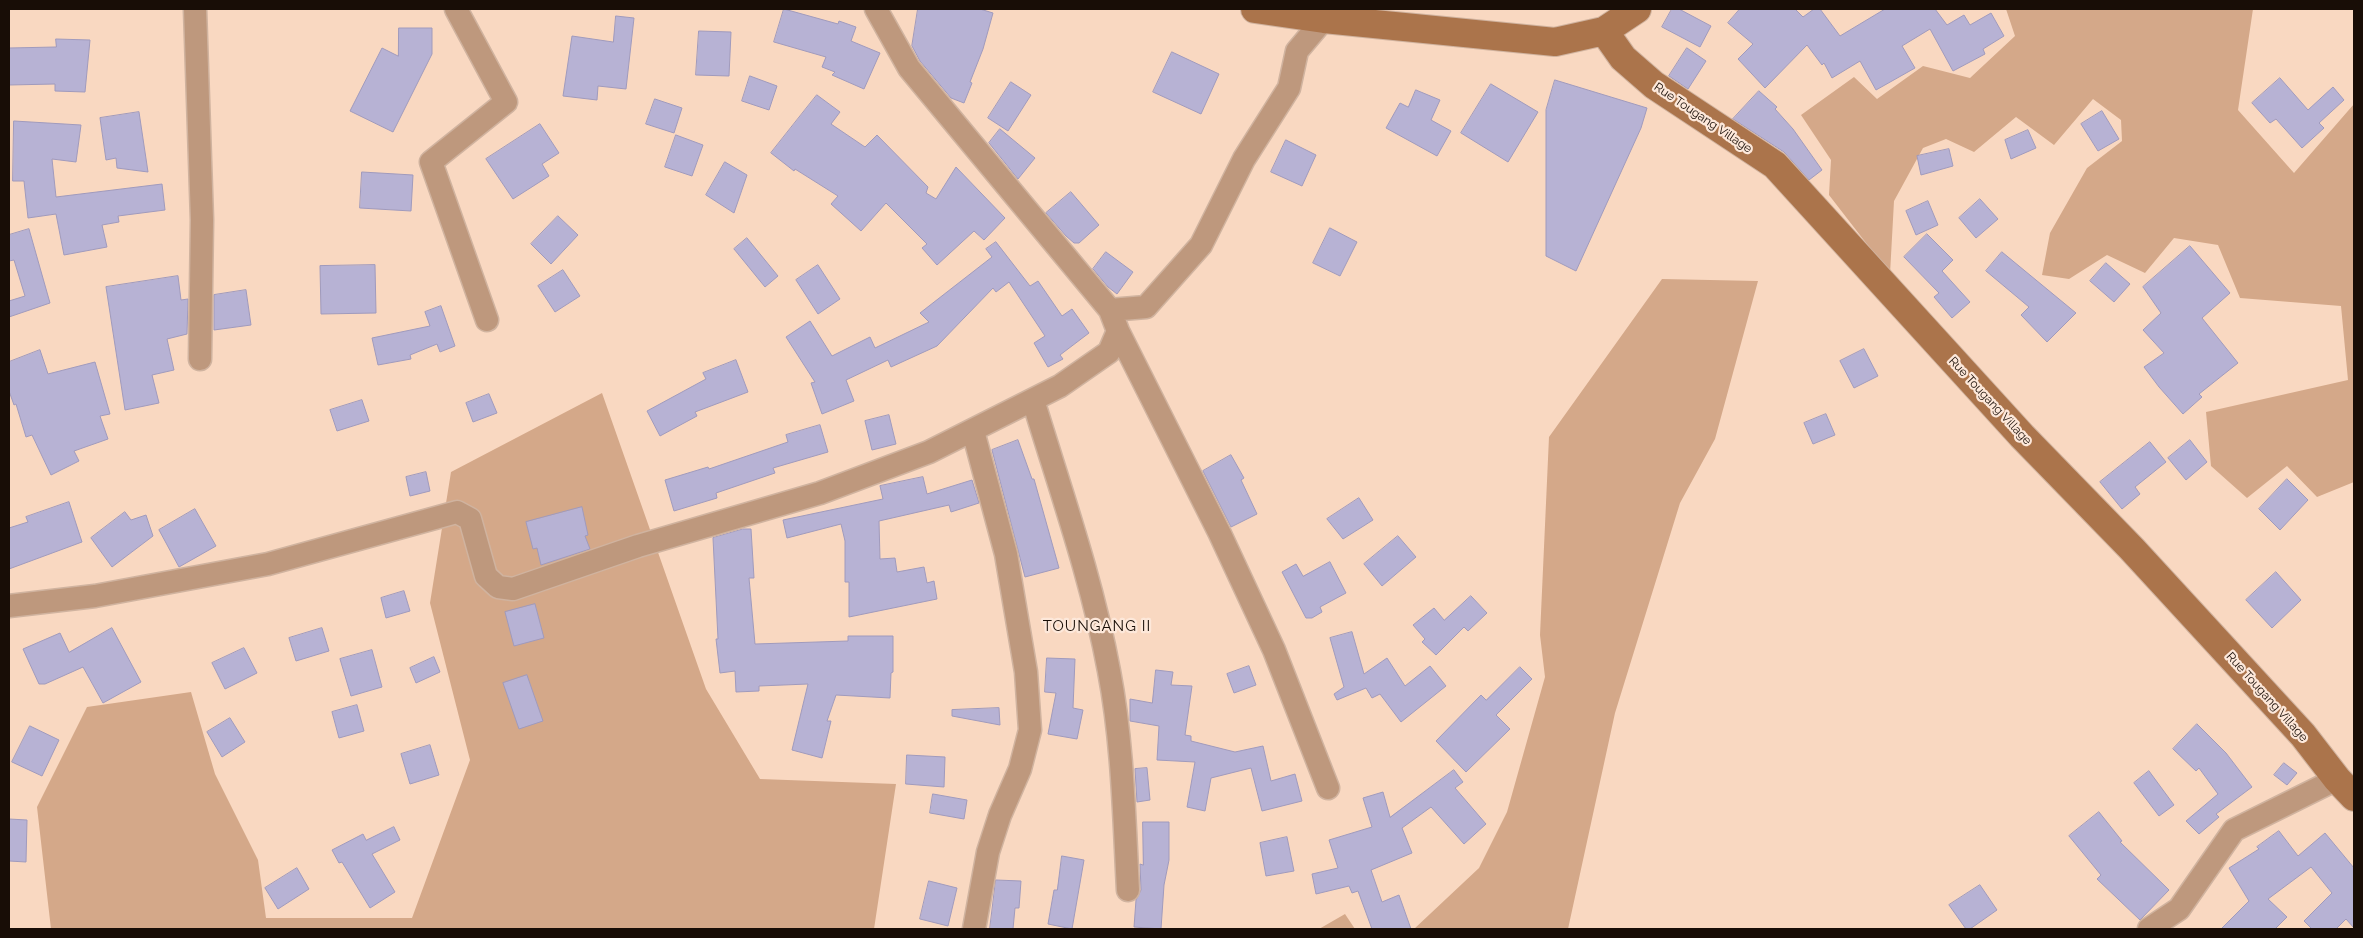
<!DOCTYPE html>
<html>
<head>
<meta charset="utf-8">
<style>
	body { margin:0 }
	#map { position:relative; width:2363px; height:938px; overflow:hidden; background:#f9d8c1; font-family:Raleway,sans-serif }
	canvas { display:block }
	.frame { position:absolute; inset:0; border:10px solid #180d06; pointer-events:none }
</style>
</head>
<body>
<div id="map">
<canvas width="2363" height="938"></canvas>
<div class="frame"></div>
</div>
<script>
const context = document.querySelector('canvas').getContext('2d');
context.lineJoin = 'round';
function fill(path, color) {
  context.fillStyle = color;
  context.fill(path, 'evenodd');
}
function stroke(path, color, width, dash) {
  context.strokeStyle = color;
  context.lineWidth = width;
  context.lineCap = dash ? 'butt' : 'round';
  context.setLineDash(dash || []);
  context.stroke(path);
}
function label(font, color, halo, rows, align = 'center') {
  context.font = font + ' Raleway,sans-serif';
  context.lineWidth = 4.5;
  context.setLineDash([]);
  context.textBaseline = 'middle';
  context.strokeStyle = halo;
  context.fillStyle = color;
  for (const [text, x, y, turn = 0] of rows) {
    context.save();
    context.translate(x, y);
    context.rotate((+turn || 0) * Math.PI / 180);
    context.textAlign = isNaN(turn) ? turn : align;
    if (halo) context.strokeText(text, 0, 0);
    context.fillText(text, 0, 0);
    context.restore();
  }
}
const green = new Path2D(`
	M2006,9H2253L2238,110L2294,173L2354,104V482L2317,497L2287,466L2247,498L2211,466L2206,412L2348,380L2341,306L2240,298L2218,245L2174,238L2145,273L2107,255L2069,279L2042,275L2050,233L2087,168L2122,141L2121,120L2093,99L2054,145L2016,117L1974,152L1946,139L1923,148L1894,201L1890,274L1829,195L1831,160L1801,115L1854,77L1877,99L1923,66L1970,78L2015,36Z
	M1662,279L1758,281L1715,439L1680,503L1615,713L1568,929H1414L1479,868L1507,812L1545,677L1540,635L1549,437Z
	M602,393L706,689L760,779L896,784L874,929H51L37,807L87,707L191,692L215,774L258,860L266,918H412L470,760L430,603L451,472Z
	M1345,914L1355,929H1319Z`);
const building = new Path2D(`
	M784,9L838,24L839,21L856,27L851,41L880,53L864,89L832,75L835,72L822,67L826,57L774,42Z
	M918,9H980L993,13L983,49L970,82L972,83L964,103L951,98L920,61L912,46Z
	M1672,9H1679L1711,26L1700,47L1662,27Z
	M1740,9H1795L1803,17L1814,9H1820L1840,36L1885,9H1935L1947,25L1964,15L1970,25L1991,13L2004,36L1983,49L1985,54L1953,71L1930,29L1902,46L1915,68L1876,90L1860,61L1832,78L1824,63L1822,65L1807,45L1765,88L1738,59L1753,44L1728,23Z
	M616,16L634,18L626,89L598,86L597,100L563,96L572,36L613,42Z
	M399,28H432V54L393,132L350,111L382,48L398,56Z
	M699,31L731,32L729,76L696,75Z
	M56,39L90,40L85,92L55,91V84L9,85V48L56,47Z
	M1687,48L1706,61L1688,89L1669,76Z
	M1172,52L1219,74L1201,114L1153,92Z
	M750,76L777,86L769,110L742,101Z
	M2280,78L2308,110L2333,87L2344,100L2319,123L2324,128L2302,148L2276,119L2270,123L2252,103Z
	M1555,80L1647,108L1641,128L1576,271L1546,256V110Z
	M1011,82L1031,95L1008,131L988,118Z
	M1491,84L1538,112L1508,162L1461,133Z
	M1416,90L1440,100L1431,120L1451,131L1437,156L1386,128L1400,103L1408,107Z
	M1759,91L1777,107L1775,109L1793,129L1822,170L1809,180L1784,152L1733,119Z
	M817,95L840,112L831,124L865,147L877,135L928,187L926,193L936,199L956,167L1005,218L984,240L974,231L937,265L922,248L927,244L886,203L861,231L831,204L838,196L795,169L794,171L771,153Z
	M655,99L682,108L674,133L646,124Z
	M2102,111L2119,139L2098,151L2081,124Z
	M139,112L148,172L117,168L116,158L106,160L100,118Z
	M14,121L81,125L76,162L52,159L56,197L162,184L165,210L118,216L119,222L102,225L107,247L64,255L56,214L28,218L24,181H13Z
	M540,124L559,153L542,164L549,176L513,199L486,159Z
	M1000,129L1035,158L1018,179L989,143Z
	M2028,130L2036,148L2011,159L2005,140Z
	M676,135L703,145L692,176L665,167Z
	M1286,140L1316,155L1302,186L1271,172Z
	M1949,149L1953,166L1921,175L1917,156Z
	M725,162L747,175L734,213L706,195Z
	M362,172L413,175L411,211L360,208Z
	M1071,192L1099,225L1079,243H1074L1066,236L1046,213Z
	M1980,199L1998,219L1976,238L1959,218Z
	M1928,201L1938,225L1916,235L1906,211Z
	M558,216L578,235L551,264L531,244Z
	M1330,228L1357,242L1340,276L1313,263Z
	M29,229L50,303L9,317V301L25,296L14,260L9,261V235Z
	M1927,234L1953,260L1942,271L1970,302L1952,318L1934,297L1939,293L1904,257Z
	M747,238L778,276L765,287L734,249Z
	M996,242L1030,286L1038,281L1062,316L1072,309L1089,333L1060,355L1063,359L1048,367L1034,343L1045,336L1009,282L996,292L993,288L937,346L891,367L888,360L846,380L854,401L822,414L811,383L815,382L786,337L810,321L832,356L870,337L875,348L929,322L920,313L992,257L986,249Z
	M2190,246L2230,293L2202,318L2238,363L2199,394L2202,397L2183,414L2159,387L2144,367L2164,353L2143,330L2161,313L2143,287Z
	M1106,252L1133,272L1117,294L1108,287L1093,269Z
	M2002,252L2076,313L2047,342L2021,315L2029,307L1986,271Z
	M2106,263L2130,284L2114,302L2090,281Z
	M375,265L376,313L321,314L320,266Z
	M818,265L840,299L818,314L796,280Z
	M563,270L580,296L555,312L538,286Z
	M178,276L181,300L188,299L187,334L167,339L174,370L152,375L159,403L125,410L106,287Z
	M246,290L251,325L214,330V295Z
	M441,306L455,346L440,352L437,344L410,355L411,359L378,365L372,338L430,326L425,312Z
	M1864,349L1878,376L1854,388L1840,361Z
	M40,350L48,374L95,362L110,414L100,416L108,439L74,451L79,461L51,475L32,435L26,437L16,404L14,405L9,391V362Z
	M736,360L748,392L695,412L697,416L660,436L647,411L706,379L703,373Z
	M489,394L497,413L473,422L466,403Z
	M362,400L369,421L337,431L330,410Z
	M1826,414L1835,435L1813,444L1804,423Z
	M889,415L896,444L872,450L865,421Z
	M820,425L828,452L773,468L775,473L716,493L717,498L674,511L665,480L708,467L709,469L788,442L786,435Z
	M1018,440L1032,479H1034L1059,568L1025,577L992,450Z
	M2190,440L2207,462L2186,480L2168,458Z
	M2150,442L2166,462L2135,487L2140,494L2122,509L2100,482Z
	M1231,455L1244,478L1241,480L1257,514L1231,527L1203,471Z
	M426,472L430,491L410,496L406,477Z
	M923,477L927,494L972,480L979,503L951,512L949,505L879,521L880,559L895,558L897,572L924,567L927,583L934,581L937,599L849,617V582H845V541L841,524L787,538L783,520L883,499L880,486Z
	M2287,479L2308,500L2280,530L2259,509Z
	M1359,498L1373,520L1343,539L1327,519Z
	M69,502L82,542L9,569V528L28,522L26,517Z
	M582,507L588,535L585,536L590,549L541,565L537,548L533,549L526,522Z
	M195,509L216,546L179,567L159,530Z
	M125,512L131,520L146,515L153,536L112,567L91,538Z
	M743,529H751L754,578H749L755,644L848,641V636H893V672L891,673L890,698L836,695L827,721H831L822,758L792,750L808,684L759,686V691L736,692L735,671L720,673L716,639H718L713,538Z
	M1398,536L1416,557L1382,586L1364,564Z
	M1330,562L1346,593L1320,607L1322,612L1312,618H1306L1282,572L1296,564L1303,576Z
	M2276,572L2301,600L2272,628L2246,600Z
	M404,591L410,611L386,618L381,598Z
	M1471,596L1487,613L1468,631L1464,627L1436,655L1422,642L1425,639L1413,625L1434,608L1444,620Z
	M535,604L544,638L514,646L505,612Z
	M112,628L141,682L103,703L83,667L45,684H39L23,649L60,633L69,652Z
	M322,628L329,651L296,661L289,638Z
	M1352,632L1364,674L1387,658L1405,686L1430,666L1446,686L1401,722L1380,694L1372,698L1366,688L1337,700L1334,694L1344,687L1330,638Z
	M244,648L257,673L225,689L212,663Z
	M372,650L382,687L351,696L340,659Z
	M434,657L440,672L416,683L410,668Z
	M1047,658L1075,659L1073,708L1083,710L1077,739L1048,734L1056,693L1045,692Z
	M1249,666L1256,685L1234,693L1227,674Z
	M1520,667L1532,679L1496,715L1510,729L1466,772L1436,741L1481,695L1486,700Z
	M1156,670L1173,672L1171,685L1192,686L1185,735L1191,736V741L1235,752L1263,746L1271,781L1295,774L1302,801L1262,811L1251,768L1211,778L1205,811L1187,807L1195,762L1157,760L1159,726L1130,721V699L1152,703Z
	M527,675L543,721L519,729L503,683Z
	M357,705L364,731L339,738L332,712Z
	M999,708L1000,725L952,716V710Z
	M230,718L245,742L222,757L207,732Z
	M2197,724L2226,753L2252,787L2216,814L2219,817L2199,834L2186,821L2218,794L2199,768L2196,771L2173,749Z
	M30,726L59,740L42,776L12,762Z
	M430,745L439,775L410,784L401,754Z
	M907,755L945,757L944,787L906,784Z
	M2284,763L2297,773L2287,785L2274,775Z
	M1147,768L1150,800L1137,802L1135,769Z
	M1454,770L1463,782L1455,788L1486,824L1464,844L1431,807L1402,828L1412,853L1371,870L1382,902L1399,895L1411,929H1372L1358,891L1352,893L1349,886L1316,894L1312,874L1338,868L1329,840L1372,827L1363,798L1383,792L1390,817Z
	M2149,771L2174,805L2159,816L2134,783Z
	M933,794L967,800L964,819L930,813Z
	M2099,812L2122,841L2120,842L2169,890L2140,920L2097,879L2101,875L2069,836Z
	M9,819L27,820L26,862L9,861Z
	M1143,822H1169V860L1164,885L1161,929L1134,927L1136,900L1141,890L1140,864L1143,865Z
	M394,827L400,840L372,854L395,892L370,908L342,862L339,863L332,850L363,834L366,840Z
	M2279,831L2298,856L2325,833L2354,868V928L2346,919L2336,929H2312L2304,921L2332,893L2311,867L2268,899L2287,917L2275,929H2221L2249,901L2229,868L2259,849L2257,847Z
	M1287,837L1294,871L1266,876L1260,843Z
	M1062,856L1084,860L1072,929L1048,924L1054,890H1057Z
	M297,868L309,889L278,909L265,888Z
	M996,880L1021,881L1019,908H1015L1013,929H990Z
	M929,881L957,888L948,926L920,919Z
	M1980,885L1997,910L1970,929H1966L1949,905Z`);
const street = new Path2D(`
	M195,9L202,220L200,359
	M456,9L506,102L431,162L487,320
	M1110,310L1146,307L1201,245L1244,159L1289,88L1297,51L1324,19
	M1118,331L1220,534L1274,650L1328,788
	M1033,400C1060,489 1092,579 1109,671C1123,744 1124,817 1128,890
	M973,431L1006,554L1026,672L1030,730L1020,769L1000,815L988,852L974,929
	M9,606L95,596L268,564L457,512L470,519L486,576L498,587L513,589L638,546L820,493L929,452L1060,386L1109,352L1118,331L1110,310L909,68L876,9
	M2149,929L2179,909L2234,830L2337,779`);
const secondary = new Path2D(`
	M1255,9L1324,19L1555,42L1604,31L1637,9
	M1604,31L1623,58L1654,85L1775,165L2022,436L2132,549L2303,735L2337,779L2354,797`);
const streetNames = [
	["Rue Tougang Village",1703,118,34],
	["Rue Tougang Village",1990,401,47],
	["Rue Tougang Village",2267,697,48]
];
const quarterNames = [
	["TOUNGANG II",1097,626]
];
fill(green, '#d4a889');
fill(building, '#b7b2d4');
stroke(building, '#a09abc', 1);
stroke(street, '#d0b39f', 25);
stroke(secondary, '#d0b39f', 30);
stroke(street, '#be987d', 22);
stroke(secondary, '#ab744b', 28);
label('12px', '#180d06', '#fde8da', streetNames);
context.letterSpacing = '1px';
label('15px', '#180d06', '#fde8da', quarterNames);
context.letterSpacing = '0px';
</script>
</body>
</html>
